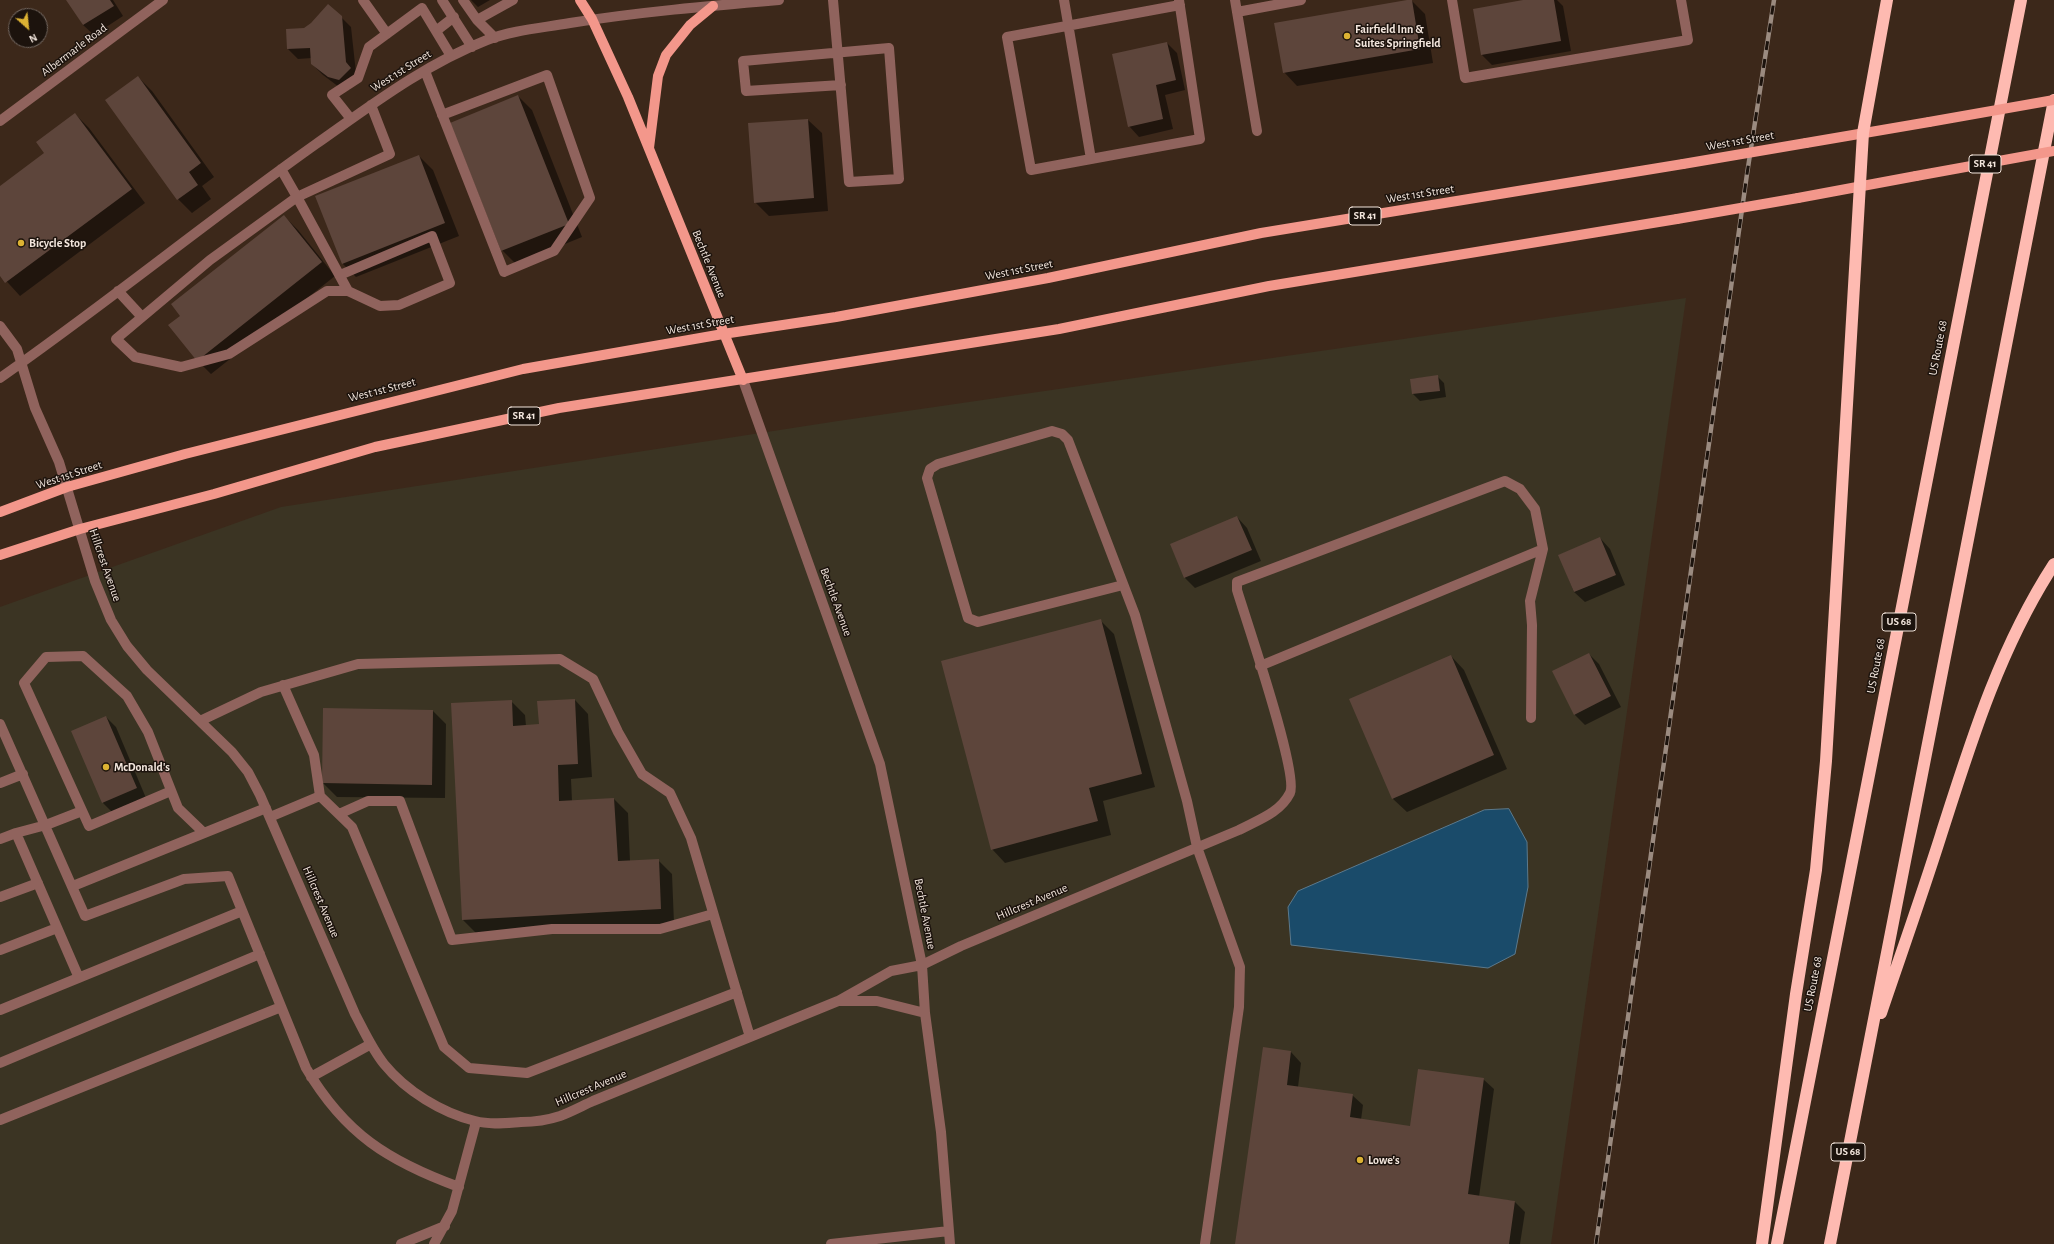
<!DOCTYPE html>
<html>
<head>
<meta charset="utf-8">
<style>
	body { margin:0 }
	#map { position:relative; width:2054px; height:1244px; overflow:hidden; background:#3c281a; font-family:"Alegreya Sans",sans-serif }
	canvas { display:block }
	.north { position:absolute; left:8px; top:8px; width:40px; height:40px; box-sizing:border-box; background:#1c130d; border:1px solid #726760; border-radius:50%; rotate:153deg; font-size:11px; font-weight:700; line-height:16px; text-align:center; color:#f2e5dc }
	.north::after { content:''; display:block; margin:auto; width:14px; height:18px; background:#dcb233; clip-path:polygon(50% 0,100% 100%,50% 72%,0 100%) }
</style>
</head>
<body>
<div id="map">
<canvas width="2054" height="1244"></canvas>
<div class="north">N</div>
</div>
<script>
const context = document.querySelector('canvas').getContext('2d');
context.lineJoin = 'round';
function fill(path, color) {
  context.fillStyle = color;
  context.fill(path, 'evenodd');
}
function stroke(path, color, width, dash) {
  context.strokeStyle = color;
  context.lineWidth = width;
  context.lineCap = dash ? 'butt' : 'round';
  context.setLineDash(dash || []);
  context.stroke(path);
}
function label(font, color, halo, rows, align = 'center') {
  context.font = font + ' "Alegreya Sans",sans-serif';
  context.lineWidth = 3;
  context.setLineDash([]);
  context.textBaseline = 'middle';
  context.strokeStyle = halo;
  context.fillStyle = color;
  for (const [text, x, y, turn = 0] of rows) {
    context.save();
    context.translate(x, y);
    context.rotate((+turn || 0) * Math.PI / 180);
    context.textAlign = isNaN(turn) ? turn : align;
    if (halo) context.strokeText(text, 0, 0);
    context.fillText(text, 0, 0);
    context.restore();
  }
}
const commercial = new Path2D(`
	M1686,298L1551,1244H0V607L281,507L838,421Z`);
const water = new Path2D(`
	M1509,809L1527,842L1528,887L1515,954L1488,968L1291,945L1288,907L1298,891L1484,810Z`);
const shadow = new Path2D(`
	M68,0H113L123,16L94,35L83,25Z
	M471,0H490L478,7Z
	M1411,0L1425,14L1433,63L1297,86L1284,72Z
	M1528,0H1557L1563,6L1571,51L1492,65L1482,55Z
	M341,17L351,27L356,73L361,78L349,90L339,87L323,75L312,64V58L298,59L288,49L304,29Z
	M1167,43L1177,53L1185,90L1165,95L1173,129L1139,137L1129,126Z
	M138,77L152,91L214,177L202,186L211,199L192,213L178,199L106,100Z
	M518,96L532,110L582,237L516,264L502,250Z
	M75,114L89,128L145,203L20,296L0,274V187L45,154Z
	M808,120L822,133L828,211L769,216L755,202Z
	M419,156L433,170L459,236L356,277L342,263Z
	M284,216L298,230L335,276L211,374L198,361L182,316Z
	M1437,376L1444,383L1446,397L1420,401L1413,394L1411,379Z
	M1237,517L1247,528L1261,561L1195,588L1185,578L1171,545Z
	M1600,538L1610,549L1625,585L1585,602L1574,592L1559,555Z
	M1100,620L1114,634L1155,787L1103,801L1111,835L1005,863L992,849Z
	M1589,654L1599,664L1621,707L1585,725L1574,714Z
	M1451,656L1464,670L1507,769L1407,812L1393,799Z
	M575,700L588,714L592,777L571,779L572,801L614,799L628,813L630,861L658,860L672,874L674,923L477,934L463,920L511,701L525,715L526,726L540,725Z
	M433,711L446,724L445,798L337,797L323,783Z
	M106,717L116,727L146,798L113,813L103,803Z
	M1264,1049L1291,1052L1301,1063L1298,1087L1352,1095L1363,1105L1361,1120L1411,1127L1483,1079L1494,1089L1479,1197L1514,1201L1525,1212L1520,1244H1236Z`);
const building = new Path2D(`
	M66,0H110L114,6L83,25Z
	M1407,0H1412L1420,49L1283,73L1274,23Z
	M1523,0H1554L1561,41L1481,55L1473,9Z
	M328,4L342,16L346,62L351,68L339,80L328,77L311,64L310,48L287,49L286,29L304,28L311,23Z
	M1167,42L1176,80L1156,85L1163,119L1128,127L1112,54Z
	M138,76L201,163L189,172L198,185L177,200L105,100Z
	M518,95L569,224L501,251L450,123Z
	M75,113L132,189L5,283L0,276V186L44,153L36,142Z
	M808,119L814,198L754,203L748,123Z
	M419,155L445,223L342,264L315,196Z
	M284,215L322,262L197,361L168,325L180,316L171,304Z
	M1438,375L1440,391L1412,394L1410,379Z
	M1237,516L1252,550L1184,578L1170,544Z
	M1600,537L1616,575L1574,592L1558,555Z
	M1101,619L1142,774L1089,788L1098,821L991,850L941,661Z
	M1589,653L1611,696L1574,715L1552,671Z
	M1451,655L1494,755L1392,799L1349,699Z
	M575,699L578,764L558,765L559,801L614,798L618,861L659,859L661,909L462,920L451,703L512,700L513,726L539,724L537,701Z
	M323,708L433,710L432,785L322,783Z
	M106,716L137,788L102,803L71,731Z
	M1263,1047L1291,1051L1287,1085L1353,1094L1350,1117L1410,1126L1418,1069L1484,1078L1468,1194L1515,1201L1509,1244H1235Z`);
const minor = new Path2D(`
	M363,0L387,34
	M442,0L472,47
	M463,0L477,20
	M833,0C838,61 844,121 849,182L899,179L889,48L743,61L746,91L841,85
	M1064,0L1091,159L1200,139L1179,0
	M1235,0L1257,131
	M1452,0L1465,78L1688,40L1681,0
	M1237,12L1301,0
	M436,31L454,17
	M495,38L477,20L513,0
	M425,71L504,272L554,251L590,198L547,75L442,115
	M351,119L332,95L358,78L369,47L422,8L451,56
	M0,121L163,0
	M1091,159L1031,170L1007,37L1180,5
	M281,169L297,197L210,260L116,339L135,357L181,367L229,354L327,291H348
	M340,275L432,236L450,283L399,305L380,306L348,291L297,197L390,154L371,105
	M118,291L142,317
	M0,326L17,349L35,408L59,462L95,581L111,620L127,646L147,670L232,752L248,772L260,795L355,1014C364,1031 372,1049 384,1064C406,1091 442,1113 475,1121C490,1125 506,1123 521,1122C533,1122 548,1120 560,1116C571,1112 582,1106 593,1101L838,1001L891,971L922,965L961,946L1239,830C1258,820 1280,813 1290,793C1299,774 1246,620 1237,590V582L1505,481L1520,489L1535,509L1543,549L1530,601L1532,625L1531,718
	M0,378C107,303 209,220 316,144C370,106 425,64 487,40C513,30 542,28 570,23C639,12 709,6 779,0
	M743,380L880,764L922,965L925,1013L941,1132L950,1244
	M1123,585L978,622L968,618L927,478L930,469L938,464L1052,431L1062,434L1068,440L1135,615L1187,801L1197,847L1240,967L1239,1007L1205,1244
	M1260,666L1543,549
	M200,721L261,692L358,664L560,659L593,679L618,732L642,774L670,793L691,838L750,1037
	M0,724L85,916L184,879L228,876L306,1068C345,1134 388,1161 459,1187
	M0,783L23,774
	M171,791L89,826L24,683L46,657L83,656L127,696L148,732L178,808L204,833
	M320,796L352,827L444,1047L469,1068L527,1073L737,992
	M339,814L368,801H400L452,940L552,929H660L713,914
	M270,817L320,796L314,755L283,685
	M16,833L46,825L82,811
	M0,839L16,833L79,978
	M73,886L266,808
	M0,897L38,883
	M0,950L57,928
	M838,1001H877L925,1013
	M0,1010L242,911
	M0,1063L260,954
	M311,1077L371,1044
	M0,1120L281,1007
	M401,1244L445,1226
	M434,1244L452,1211L476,1122
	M831,1244L949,1231`);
const major = new Path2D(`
	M580,0L592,19L628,97L743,380
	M1806,143L1929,122
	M649,148L658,76L666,55L690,25L713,6
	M1798,198L1916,176
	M0,512L67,487L185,454L523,369L723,334L836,317L1048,278L1261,233L1683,164
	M0,555L80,529L214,494L375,447L559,408L1059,329L1269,286L1677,219`);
const highway = new Path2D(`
	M1881,1013C1901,954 1922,895 1941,835C1971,741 2000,647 2054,564
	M1762,1244L1796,994L1816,870L1826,761L1863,133L1887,0
	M1777,1244L2021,0
	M1830,1244L2054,100`);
const rail = new Path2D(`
	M1596,1244L1747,174L1774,0`);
const majorBridge = new Path2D(`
	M1929,122L2054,100
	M1683,164L1806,143
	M1916,176L2054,151
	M1677,219L1798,198`);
const markers = [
	[1347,36,4,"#dcb233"],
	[21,243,4,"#dcb233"],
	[106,767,4,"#dcb233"],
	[1360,1160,4,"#dcb233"]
];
const shields = [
	[1985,164,32],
	[1365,216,32],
	[524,416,32],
	[1899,622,34],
	[1848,1152,34]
];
const shieldNames = [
	["SR 41",1985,164],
	["SR 41",1365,216],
	["SR 41",524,416],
	["US 68",1899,622],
	["US 68",1848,1152]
];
const poiNames = [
	["Fairfield Inn &",1355,29],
	["Suites Springfield",1355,43],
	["Bicycle Stop",29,243],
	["McDonald's",114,767],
	["Lowe's",1368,1160]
];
const streetNames = [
	["Albermarle Road",74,50,-37],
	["West 1st Street",401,71,-32],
	["West 1st Street",1740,141,-10],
	["West 1st Street",1420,194,-9],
	["Bechtle Avenue",709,264,68],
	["West 1st Street",1019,270,-11],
	["West 1st Street",700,325,-10],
	["US Route 68",1938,348,-79],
	["West 1st Street",382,390,-14],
	["West 1st Street",69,475,-18],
	["Hillcrest Avenue",105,565,71],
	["Bechtle Avenue",836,602,70],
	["US Route 68",1876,666,-79],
	["Hillcrest Avenue",321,902,67],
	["Hillcrest Avenue",1032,902,-23],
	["Bechtle Avenue",925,914,79],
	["US Route 68",1813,984,-79],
	["Hillcrest Avenue",591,1088,-23]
];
fill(commercial, '#3b3423');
fill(water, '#1a4b6a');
stroke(water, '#5b798c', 1);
fill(shadow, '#0007');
fill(building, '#5d453b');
stroke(minor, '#90635d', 10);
stroke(major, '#f3978b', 10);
stroke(highway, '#febab1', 12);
stroke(rail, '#9b8b80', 4.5);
stroke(rail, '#1c130d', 3, [9]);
stroke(majorBridge, '#f3978b', 10);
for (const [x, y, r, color] of markers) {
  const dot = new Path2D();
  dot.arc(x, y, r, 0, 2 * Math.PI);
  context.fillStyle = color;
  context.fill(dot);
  stroke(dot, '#1c130d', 1.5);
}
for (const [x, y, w] of shields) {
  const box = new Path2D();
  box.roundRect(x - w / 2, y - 9, w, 18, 3);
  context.fillStyle = '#1c130d';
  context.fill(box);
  stroke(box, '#f2e5dc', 1);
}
label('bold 11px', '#f2e5dc', null, shieldNames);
label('bold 12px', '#f2e5dc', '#1c130d', poiNames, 'left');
label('12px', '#f2e5dc', '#1c130d', streetNames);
</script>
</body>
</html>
